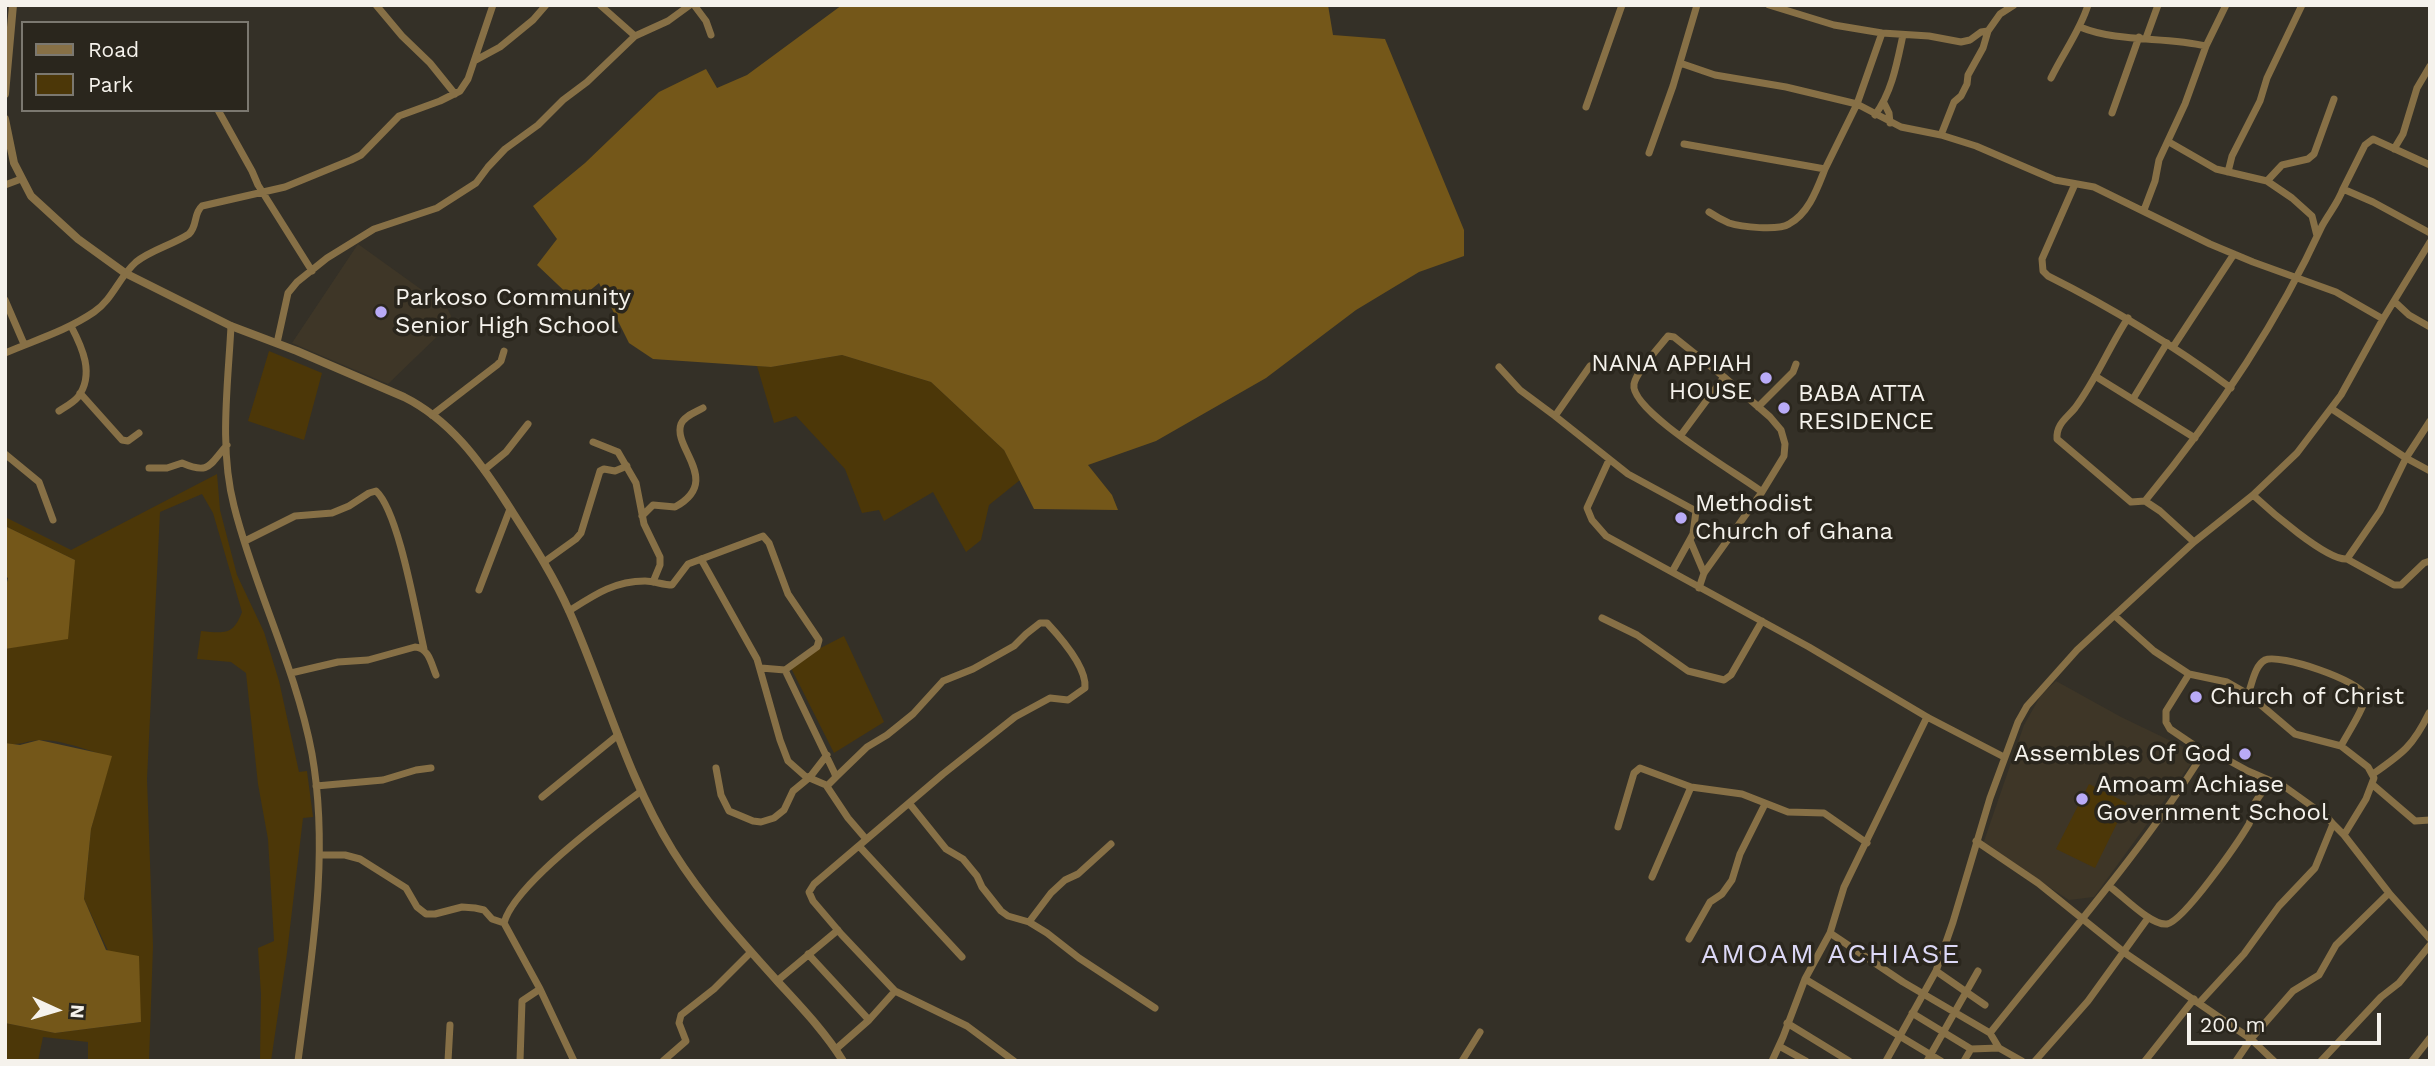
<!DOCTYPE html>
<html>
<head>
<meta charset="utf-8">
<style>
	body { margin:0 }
	#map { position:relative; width:2435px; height:1066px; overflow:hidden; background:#343027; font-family:"Work Sans",sans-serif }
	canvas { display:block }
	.frame { position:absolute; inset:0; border:7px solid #f5f2ec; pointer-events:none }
	.legend { position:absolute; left:21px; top:21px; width:228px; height:91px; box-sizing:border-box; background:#2a261d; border:2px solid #7b7870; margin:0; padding:9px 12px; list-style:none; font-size:21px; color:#f5f2ec }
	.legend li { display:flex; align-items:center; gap:14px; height:35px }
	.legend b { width:35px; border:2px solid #7b7870 }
	.north { position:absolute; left:21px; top:975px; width:70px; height:70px; -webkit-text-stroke:5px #2a261d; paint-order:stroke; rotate:94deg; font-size:19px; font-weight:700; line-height:28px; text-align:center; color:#f5f2ec }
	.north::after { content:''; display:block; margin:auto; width:24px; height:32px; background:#f5f2ec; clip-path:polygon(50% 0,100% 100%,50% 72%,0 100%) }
	.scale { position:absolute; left:2187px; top:1013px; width:194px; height:32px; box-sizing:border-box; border:4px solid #f5f2ec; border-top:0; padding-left:9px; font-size:21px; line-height:24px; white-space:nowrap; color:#f5f2ec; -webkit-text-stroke:5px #2a261d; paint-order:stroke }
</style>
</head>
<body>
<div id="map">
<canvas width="2435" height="1066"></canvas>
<div class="frame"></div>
<ul class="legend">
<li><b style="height:9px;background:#877046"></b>Road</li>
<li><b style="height:19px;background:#4c3708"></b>Park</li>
</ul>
<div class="north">N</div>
<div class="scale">200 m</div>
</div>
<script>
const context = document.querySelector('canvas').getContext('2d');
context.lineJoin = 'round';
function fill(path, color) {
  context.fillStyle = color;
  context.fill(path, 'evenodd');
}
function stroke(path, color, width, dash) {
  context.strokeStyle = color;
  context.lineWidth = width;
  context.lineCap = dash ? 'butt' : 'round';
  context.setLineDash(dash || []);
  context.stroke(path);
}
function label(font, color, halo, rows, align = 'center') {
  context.font = font + ' "Work Sans",sans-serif';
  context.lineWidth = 7;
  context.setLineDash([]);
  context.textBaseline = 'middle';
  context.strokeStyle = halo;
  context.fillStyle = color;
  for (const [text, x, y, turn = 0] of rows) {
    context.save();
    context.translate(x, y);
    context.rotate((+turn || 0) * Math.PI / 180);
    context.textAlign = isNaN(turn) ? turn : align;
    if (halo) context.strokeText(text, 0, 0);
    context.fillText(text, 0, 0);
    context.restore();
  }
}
const built = new Path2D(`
	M358,244L447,308L451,316L449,325L388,384L292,343Z
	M2056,681L2121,717L2198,754L2094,897L2069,900L1983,844L2024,725L2041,695Z`);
const green = new Path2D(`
	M269,351L322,373L304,440L248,421Z
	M842,355L931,382L1004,450L1020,480L989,505L981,540L966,552L933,492L884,521L879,510L862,513L845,469L796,416L774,423L757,366L771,367Z
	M217,474L220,510L237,575L264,632L279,681L299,772L307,771L313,817L303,818L287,953L271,1061H260L261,994L258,948L274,941L268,839L258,784L246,673L231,662L197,659L201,631C224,633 233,636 242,612L213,513L202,494L160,512L147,779L153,946L149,1061H88V1042L43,1037L38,1061H5V1023L55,1033L141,1022L84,899L91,829L111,757C90,751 60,739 39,740C25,741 21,746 5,743V649L32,644L75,560L5,526V517L71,550Z
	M844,636L884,722L834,753L789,664Z
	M2089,784L2127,803L2095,868L2056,849Z`);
const forest = new Path2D(`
	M842,5H1328L1333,35L1385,39L1464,230V256L1419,272L1356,310L1266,378L1156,441L1088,465L1112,495L1118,510L1034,509L1004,450L931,382L842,355L771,367L653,359L629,343L599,283L576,302L537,265L557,239L533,206L585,163L659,92L706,69L717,88L747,75Z
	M5,526L75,560L68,639L5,649V590L8,578L5,576Z
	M39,740L112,756L91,829L84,899L106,950L139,956L141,1022L55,1033L5,1023V743L20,745Z`);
const minor = new Path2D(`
	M376,5L402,36L430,63L455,94
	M694,5L706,21L711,35
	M1769,5L1834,25L1882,33L1929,36L1961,42L1970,40L1981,32L1988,31L2000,14L2014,5
	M2080,27C2119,43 2165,36 2206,46
	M1988,31L1983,48L1968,75L1967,84L1961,96L1954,102L1941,135L1976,146L2055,180L2094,187L2210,244L2253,262L2336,292L2383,319
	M635,36L668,21L690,5
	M2146,38L2158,5
	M476,60L500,47L533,20L546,5
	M1680,63L1715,75L1786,87L1857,104L1901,127L1941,135
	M2051,78C2063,53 2080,31 2088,5
	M1884,103L1889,113L1890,123
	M1586,107L1622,5
	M218,110L252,171L258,185L312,271
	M2112,113L2139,37
	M1875,115C1892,92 1897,63 1903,35
	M2169,142L2216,169L2267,181L2292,198L2312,216L2317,236
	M1684,144L1825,169L1857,104L1882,33
	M2394,149L2403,134L2417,88L2430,66
	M1649,153L1673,86L1697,5
	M2228,172L2232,156L2260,101L2267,78L2302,5
	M2267,181L2282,165L2308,159L2314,154L2334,99
	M2075,184L2042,259L2043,271L2048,276C2112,308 2173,345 2231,388
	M5,185L21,179
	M2343,189L2365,145L2373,139L2430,165
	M2144,210L2155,181L2159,160L2185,104L2206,46L2226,5
	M1709,212C1715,216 1722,220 1729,223C1741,227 1778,231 1789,224C1809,213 1817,189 1825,169
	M5,300L24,344
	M2395,302L2409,315L2430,327
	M2128,318C2109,347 2096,380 2075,408C2067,418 2056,424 2057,439L2131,502L2145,501
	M231,326C228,385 219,448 234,506C255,590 296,668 312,754C330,856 311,960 298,1061
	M277,343L288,293L297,282L327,258L374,229L437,208L476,183L488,167L505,149L538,125L563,100L587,82L635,36L600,5
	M2173,347L2234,254
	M5,353C35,340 66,331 94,312C113,299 119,277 136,262C151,250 172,245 189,234C198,225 193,214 202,206L285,187L351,160L361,155L399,116L440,101L460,91L468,79L493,5
	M1590,366L1555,416L1628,474L1696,511L1693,534L1672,572
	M1499,367L1520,390L1555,416
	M2095,376L2195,438
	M80,393L122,440L128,441L139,433
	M2133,399L2167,343
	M1758,407L1793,372L1796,364
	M2332,409L2406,458L2430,471
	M59,411C65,407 73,403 78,397C95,374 82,347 71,326
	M432,415L497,365L501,361L504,351
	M1681,435L1724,377
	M593,442L618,452L636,483L644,524L660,557V565L653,582
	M5,454L39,482L53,520
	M1609,460L1587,508L1592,520L1606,536L1809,647L1927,717L2004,757
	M149,468H167L182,463C210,475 209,465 227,445
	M484,470L506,452L528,424
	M2253,495C2269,510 2327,561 2347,559L2380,511L2406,458L2430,421
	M642,516L653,505L675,507C723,481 672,448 681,424C684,416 696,412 703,408
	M1690,540L1704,573
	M245,541L295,516L332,513L349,506L369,493L376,491C399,512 416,615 424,649
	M2194,542L2160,511L2145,501C2215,416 2276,326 2322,226C2329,213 2338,203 2343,189L2373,202L2430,233
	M701,559L757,659L780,740L788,761L805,776L826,785L848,818L866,839
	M2347,559L2394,585H2401L2424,563L2430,561
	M544,562L576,539L581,533L600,471L604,469L615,471L627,466
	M1699,588L1704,573L1762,492L1784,456L1785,444L1781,430L1770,417L1724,377L1674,337L1668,336C1660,346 1636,372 1634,384C1629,411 1740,475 1762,492
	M479,590L510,509
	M569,611C594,595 614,581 645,581C654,581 663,585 672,585L688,564L763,536L769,543L788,594L819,640L817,647L785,670L761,668
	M2116,617L2154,651L2189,674L2227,682L2248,694L2295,734L2341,746L2368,767L2374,778L2366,799L2344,835L2333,824L2315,868L2279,906L2244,954L2199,1003
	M1602,618L1637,635L1688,671L1724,680L1731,675L1762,621
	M785,670L834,772L836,777L827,786
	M291,673L338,662L368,660L415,647C429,648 431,663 436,675
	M2189,674L2166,711V722L2170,729L2204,752L2217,754L2248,771L2285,787L2327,817L2333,824
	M2248,694C2252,684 2255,665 2265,660C2279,653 2362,681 2365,696C2366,706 2346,736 2341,746
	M716,768L721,795L729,811L753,821L761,822L774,818L784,810L793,791L810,777L827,755
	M2373,774C2403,753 2413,746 2429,713
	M836,777L867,747L887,735L913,714L943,681L973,669L1014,646L1026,634L1040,623H1047C1061,638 1087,668 1085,688L1068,700L1050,698L1015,717L943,774L814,884L809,892L813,901L842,935L895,991L967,1026L1014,1061
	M2373,785L2415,821L2430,820
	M316,786L383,780L416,770L431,768
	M542,797L618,735
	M909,803L946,849L963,859L977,876L982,887L1001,911L1008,916L1029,922L1047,933L1079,958L1155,1008
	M1618,827L1634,773L1640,768L1691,787L1742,794L1788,812L1824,813L1867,843
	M2344,835L2389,893L2430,939
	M1976,841L2038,883L2125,953L2251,1039L2274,1061
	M859,846L962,957
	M320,855H345L360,859L406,888L417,907L426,914H435L462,907L475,908L484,910L492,919L504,923
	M1652,877L1691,787
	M2109,886C2122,895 2151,926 2167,924C2184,921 2239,841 2249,824C2252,817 2252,810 2255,803C2259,795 2266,789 2269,780
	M1029,922L1051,893L1065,880L1078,874L1111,844
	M1830,933L1903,982L1990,1033L1999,1048L2022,1061
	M1689,939L1710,902L1722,894L1732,880L1740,854L1765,804
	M808,954L869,1020
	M1936,971L1985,1005
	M1805,979L1941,1061
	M777,981L838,930
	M1912,1013L1971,1049
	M1787,1023L1849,1061
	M1990,1033C2063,941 2142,852 2204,752
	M1779,1046L1806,1061
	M836,1049L869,1020L895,991
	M448,1061L450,1025
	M520,1061L522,1001L540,989
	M574,1061L540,989L504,923C514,885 606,817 640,792
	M663,1061L686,1041L679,1023L681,1015L714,989L751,952
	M1462,1061L1480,1032
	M1772,1061L1783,1037L1805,979L1830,933L1844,887L1927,717
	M1886,1061L1936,971L1953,922L1990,798L2018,722L2027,706L2077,650L2194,542L2253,495L2297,453L2341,395L2383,319L2430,242
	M1927,1061L1978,971
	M1964,1061L1971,1049L1999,1048
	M2035,1061L2088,1001L2148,918
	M2145,1061L2194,999
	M2236,1061L2251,1039L2293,991L2319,975L2336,945L2389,893
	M2321,1061L2381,997L2399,983L2430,945
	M2412,1061L2430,1038`);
const tertiary = new Path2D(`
	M5,94L13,5
	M5,119L14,163L31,196L78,239L125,273L231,326L297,351L404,397C450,420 479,460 506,502C529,538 553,574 570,613C605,692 627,777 673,851C703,899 741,941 779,983C802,1008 825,1032 843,1061`);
const markers = [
	[381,312,7,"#b9abf7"],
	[1766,378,7,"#b9abf7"],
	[1784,408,7,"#b9abf7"],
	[1681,518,7,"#b9abf7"],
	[2196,697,7,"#b9abf7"],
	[2245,754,7,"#b9abf7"],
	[2082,799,7,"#b9abf7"]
];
const poiNames = [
	["Parkoso Community",395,298],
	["Senior High School",395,326],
	["NANA APPIAH",1752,364,"right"],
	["HOUSE",1752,392,"right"],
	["BABA ATTA",1798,394],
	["RESIDENCE",1798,422],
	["Methodist",1695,504],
	["Church of Ghana",1695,532],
	["Church of Christ",2210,697],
	["Assembles Of God",2231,754,"right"],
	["Amoam Achiase",2096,785],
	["Government School",2096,813]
];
const quarterNames = [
	["AMOAM ACHIASE",1831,955]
];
fill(built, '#3e3627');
fill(green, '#4c3708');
fill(forest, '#745719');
stroke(minor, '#877046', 7);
stroke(tertiary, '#877046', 8);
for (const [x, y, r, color] of markers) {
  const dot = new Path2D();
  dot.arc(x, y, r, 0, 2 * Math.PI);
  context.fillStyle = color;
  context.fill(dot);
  stroke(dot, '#2a261d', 2.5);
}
label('24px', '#f5f2ec', '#2a261d', poiNames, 'left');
context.letterSpacing = '2px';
label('28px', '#dcd8f6', '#2a261d', quarterNames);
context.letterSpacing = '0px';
</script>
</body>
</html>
